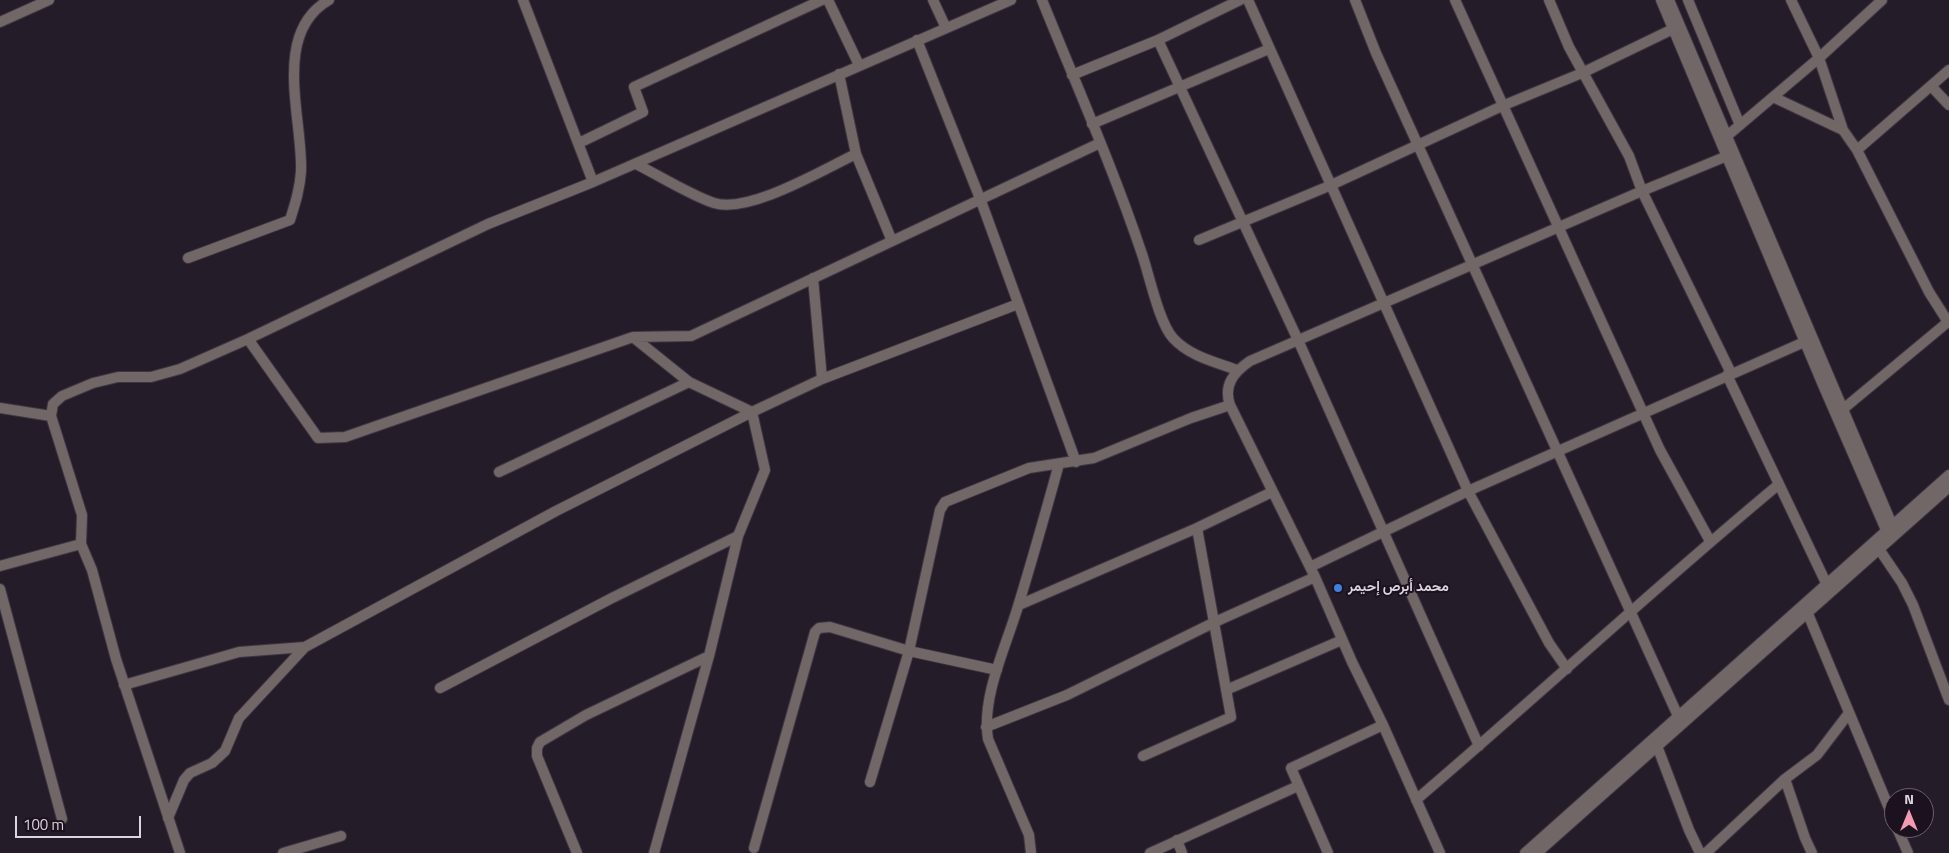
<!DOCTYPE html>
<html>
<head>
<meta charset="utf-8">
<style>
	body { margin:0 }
	#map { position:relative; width:1949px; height:853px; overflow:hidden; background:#251c29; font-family:"Titillium Web",sans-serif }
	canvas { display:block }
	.north { position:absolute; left:1884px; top:788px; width:50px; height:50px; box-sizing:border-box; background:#1c121f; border:1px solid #69606b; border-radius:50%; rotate:0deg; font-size:14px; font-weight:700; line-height:20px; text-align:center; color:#dcd5de }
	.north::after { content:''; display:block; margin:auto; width:18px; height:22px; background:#f19ab1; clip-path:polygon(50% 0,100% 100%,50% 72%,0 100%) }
	.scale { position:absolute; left:15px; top:816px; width:126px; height:22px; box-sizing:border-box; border:2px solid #dcd5de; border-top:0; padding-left:6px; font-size:15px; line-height:18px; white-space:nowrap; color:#dcd5de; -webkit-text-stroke:4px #1c121f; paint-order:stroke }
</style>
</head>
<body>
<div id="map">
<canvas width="1949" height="853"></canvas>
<div class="north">N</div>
<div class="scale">100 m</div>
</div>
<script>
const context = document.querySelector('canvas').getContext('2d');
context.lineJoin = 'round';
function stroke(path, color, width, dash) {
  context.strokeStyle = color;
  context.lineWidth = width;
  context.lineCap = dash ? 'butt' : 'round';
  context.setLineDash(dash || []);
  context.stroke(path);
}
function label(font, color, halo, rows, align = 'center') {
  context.font = font + ' "Titillium Web",Vazirmatn,sans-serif';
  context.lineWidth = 4;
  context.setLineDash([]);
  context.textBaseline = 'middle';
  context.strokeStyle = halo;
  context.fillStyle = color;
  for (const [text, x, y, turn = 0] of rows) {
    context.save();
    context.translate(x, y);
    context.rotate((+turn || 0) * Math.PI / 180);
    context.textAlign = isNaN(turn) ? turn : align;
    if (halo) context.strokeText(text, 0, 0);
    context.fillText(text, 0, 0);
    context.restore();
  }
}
const minor = new Path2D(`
	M523,0L593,182
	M828,0L859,65
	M933,0L946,28
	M1042,0C1076,84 1113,168 1142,254C1149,274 1159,323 1173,338C1189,356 1215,362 1237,370
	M1248,0L1468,491L1549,643L1567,669
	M1355,0L1376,53L1678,716
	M1455,0L1660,450L1710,541
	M1549,0L1569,47L1629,156L1642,191L1731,373
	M1661,0L1823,385L1890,539
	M1669,0L1896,534
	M1688,0L1740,125
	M1791,0L1819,58L1843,130L1857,150L1929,292L1948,322
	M0,22L49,0
	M917,40L981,201L1076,462
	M1158,40L1298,340L1479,746
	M839,74L856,154L892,241
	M1072,75L1158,40L1240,0
	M1931,86L1949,105
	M1773,97L1843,130
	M1092,124L1269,49
	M1727,136L1819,58L1882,0
	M579,143L643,112L634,87L822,0
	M1857,150L1949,70
	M636,164C658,175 692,196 714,203C749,214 822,170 856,154
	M1199,240L1329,186L1502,106L1582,73L1673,29
	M188,258L290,220C295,204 300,189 301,171C303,119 271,33 329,0
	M633,337L689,382L752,412L765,470L738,536L709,656L654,853
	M248,339L318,438L345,437L633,337L691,336L1100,143
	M1727,375L1827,585
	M822,379L1018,304
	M1230,405C1223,385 1234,372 1250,361L1642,191L1727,156
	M0,408L51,416
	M1842,410L1949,321
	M499,472L689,382
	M1879,549L1902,583L1913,605L1949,700
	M0,566L81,544
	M1310,567L1468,491L1811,339
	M0,589L62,819
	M1019,605L1197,528L1272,492
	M1808,614L1894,820
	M124,685L239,652L305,647L556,511L752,412L822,379L813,278
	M440,688L612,598L738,536
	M1226,690L1342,640
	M986,727L1067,695L1215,622L1315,577
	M1657,746L1689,830L1700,853
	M1143,756L1231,717L1197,528
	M1785,779L1817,755L1849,713
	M870,782L909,651L940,510L945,502L1029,468L1094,458L1191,418L1230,405L1315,577L1352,662L1383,725L1440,853
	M1416,800C1538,696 1655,587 1778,485
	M168,818L184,780L190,773L212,763L225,751L239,718L304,648
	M1897,828L1908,853
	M1177,840L1182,853
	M754,848L815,632L819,628L830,627L909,651L997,670
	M180,853L116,659L92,570L81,544L82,515L51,416L53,404L62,396L93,383L118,377H151L180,369L248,339L488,224L593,182L1011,0
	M283,853L341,836
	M577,853L537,756V748L540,742L586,715L709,656
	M1031,853L1029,835L988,739C981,696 1007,645 1019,603C1033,557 1046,511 1059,464
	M1150,853L1298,786
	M1328,853L1291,768L1383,725
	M1525,853L1949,475
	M1537,853L1949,487
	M1706,853L1785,779L1805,838L1812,853`);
const markers = [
	[1338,588,5,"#3f7fe0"]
];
const poiNames = [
	["محمد أبرص إحيمر",1348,588]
];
stroke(minor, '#3f3642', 12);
stroke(minor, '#716767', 10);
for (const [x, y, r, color] of markers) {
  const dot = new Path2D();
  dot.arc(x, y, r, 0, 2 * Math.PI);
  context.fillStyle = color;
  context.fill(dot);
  stroke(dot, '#1c121f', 2);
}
label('bold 14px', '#dcd5de', '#1c121f', poiNames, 'left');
</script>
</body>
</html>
